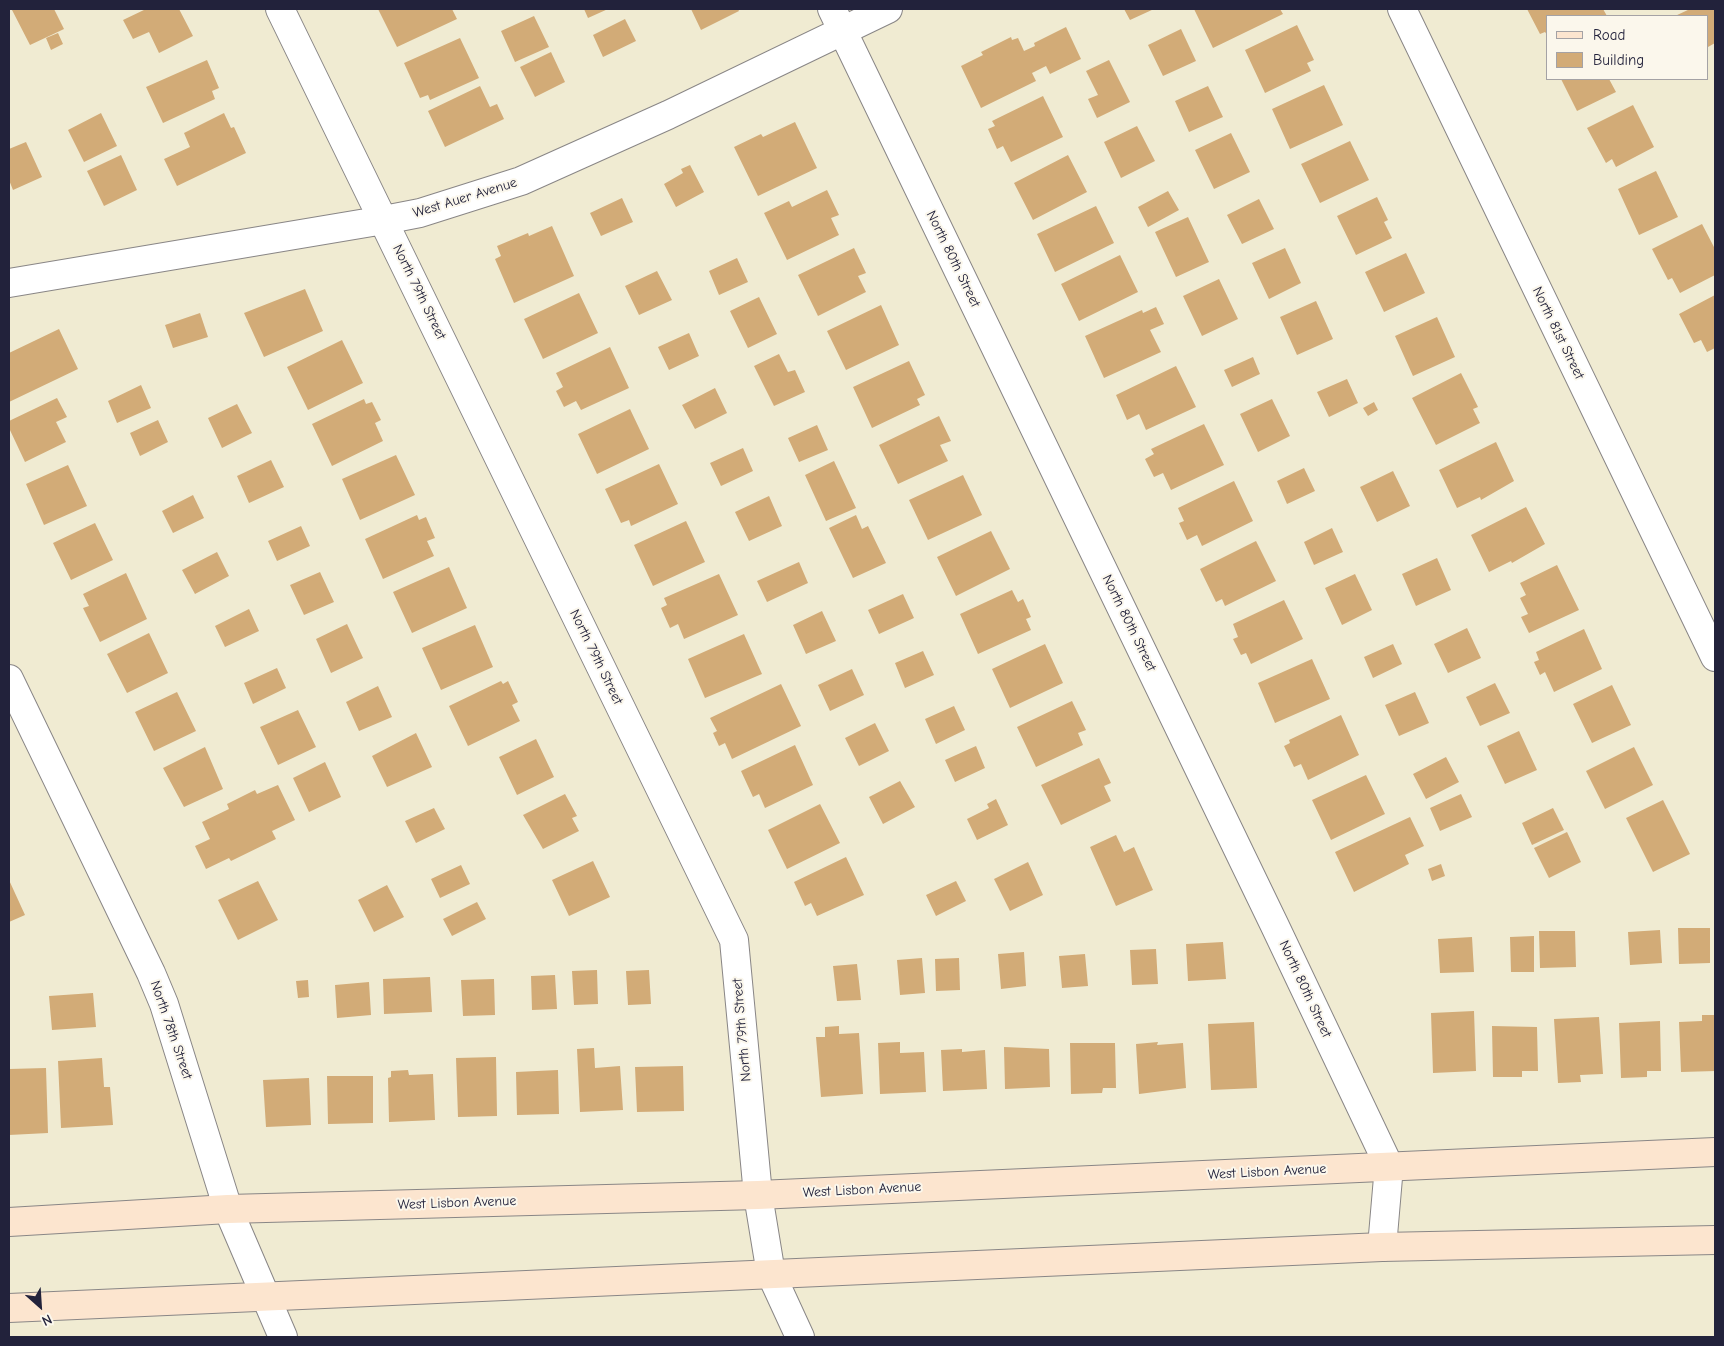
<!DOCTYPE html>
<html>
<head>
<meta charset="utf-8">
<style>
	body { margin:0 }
	#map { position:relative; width:1724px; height:1346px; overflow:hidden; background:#f0ebd2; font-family:"Comic Neue",sans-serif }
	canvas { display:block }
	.frame { position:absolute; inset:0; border:10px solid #22223b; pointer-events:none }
	.legend { position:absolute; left:1546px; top:15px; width:162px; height:65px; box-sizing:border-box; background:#fbf7ec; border:1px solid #a4a2a5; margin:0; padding:6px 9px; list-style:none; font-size:15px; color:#22223b }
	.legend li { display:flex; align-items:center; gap:10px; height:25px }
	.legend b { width:25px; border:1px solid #a4a2a5 }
	.north { position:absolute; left:15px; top:1281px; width:50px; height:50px; -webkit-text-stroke:4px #fbf7ec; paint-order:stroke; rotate:154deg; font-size:14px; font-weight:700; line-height:20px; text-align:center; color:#22223b }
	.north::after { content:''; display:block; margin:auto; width:18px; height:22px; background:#22223b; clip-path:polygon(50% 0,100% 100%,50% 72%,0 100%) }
</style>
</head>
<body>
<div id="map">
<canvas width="1724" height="1346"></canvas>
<div class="frame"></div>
<ul class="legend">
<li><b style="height:6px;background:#fce5cf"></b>Road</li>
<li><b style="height:14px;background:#d2ab77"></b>Building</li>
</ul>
<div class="north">N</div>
</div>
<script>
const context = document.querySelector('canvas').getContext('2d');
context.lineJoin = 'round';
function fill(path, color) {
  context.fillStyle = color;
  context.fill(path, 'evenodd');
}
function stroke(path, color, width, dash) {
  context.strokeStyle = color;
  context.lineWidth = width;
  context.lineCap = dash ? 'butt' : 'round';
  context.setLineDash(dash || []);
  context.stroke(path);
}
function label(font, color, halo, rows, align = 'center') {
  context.font = font + ' "Comic Neue",sans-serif';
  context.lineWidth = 4;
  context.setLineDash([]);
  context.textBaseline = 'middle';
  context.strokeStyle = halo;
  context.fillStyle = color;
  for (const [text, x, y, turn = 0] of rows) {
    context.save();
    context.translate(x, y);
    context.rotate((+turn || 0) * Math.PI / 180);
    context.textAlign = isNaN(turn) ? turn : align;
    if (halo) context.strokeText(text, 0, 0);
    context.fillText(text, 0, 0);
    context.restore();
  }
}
const building = new Path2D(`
	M15,9H54L64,29L30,45L12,10Z
	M146,9H179L193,36L159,53L149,32L133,39L123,20Z
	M378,9H452L457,19L397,47Z
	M584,9H608L588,18Z
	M691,9H738L739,11L701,30Z
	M1124,9H1154L1130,20Z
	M1194,9H1280L1283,14L1213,48Z
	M1527,9H1603L1607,16H1548V36L1545,32L1540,34Z
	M1690,9H1715V43L1708,47V16H1675Z
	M534,16L549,47L515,62L501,31Z
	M625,19L636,41L603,57L593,35Z
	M1297,25L1314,60L1307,63L1311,71L1265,93L1245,50Z
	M1066,27L1081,59L1050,74L1046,66L1032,73L1036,81L981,108L961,66L983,55L981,52L1011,37L1012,40L1018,38L1024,51L1035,46L1034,43Z
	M1181,29L1196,61L1163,76L1148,45Z
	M58,33L63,44L51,50L46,38Z
	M460,38L479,78L430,100L428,95L420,98L404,63Z
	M551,52L565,82L535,97L520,67Z
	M207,60L219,88L212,91L215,99L163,123L146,87Z
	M1109,60L1130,102L1097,118L1088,99L1098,95L1086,71Z
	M1561,79H1609L1616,92L1577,111Z
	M1324,85L1343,125L1290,149L1272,109Z
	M480,86L490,107L497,104L504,119L445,147L428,111Z
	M1208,86L1223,117L1189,132L1175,101Z
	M1043,96L1063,137L1011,162L1003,146L997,149L988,129L995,126L992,121Z
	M1633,105L1654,147L1616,167L1612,159L1606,163L1587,128Z
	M101,113L117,146L84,162L68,130Z
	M224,113L231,128L234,127L246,153L177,186L164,159L190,147L184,133Z
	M795,122L817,168L758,196L734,147L761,134L763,137Z
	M1137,126L1155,161L1121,178L1104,142Z
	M1231,133L1250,172L1214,189L1195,150Z
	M1350,141L1369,180L1320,203L1301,164Z
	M26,142L42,177L13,190L9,180V149Z
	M121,155L137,190L104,206L87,171Z
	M1068,155L1087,192L1033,220L1014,183Z
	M690,165L704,192L676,207L664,184L683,173L681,169Z
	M1656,171L1678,217L1639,235L1618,189Z
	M827,190L839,215L831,218L839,235L787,260L764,213L789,201L792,207Z
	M1168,191L1179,210L1148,227L1138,207Z
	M1377,197L1388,220L1384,222L1392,238L1356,255L1337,216Z
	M622,198L633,222L601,236L590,213Z
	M1259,199L1274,229L1242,244L1227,215Z
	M1096,206L1114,243L1055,272L1037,234Z
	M1188,217L1209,262L1176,277L1155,232Z
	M1702,224L1715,249V275L1680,293L1672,278L1668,280L1652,249Z
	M552,226L574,276L514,303L495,259L501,256L497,246L528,233L529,236Z
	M854,248L866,273L858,276L866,292L818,316L798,275Z
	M1285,248L1301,283L1269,299L1252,263Z
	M1406,253L1425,293L1384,312L1365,272Z
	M1120,255L1138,292L1079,321L1061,284Z
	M737,258L748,282L719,295L709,271Z
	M657,271L672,300L639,315L625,286Z
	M1219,279L1238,319L1202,336L1183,296Z
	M305,289L323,331L264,357L244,313Z
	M579,293L598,333L543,359L524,319Z
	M1715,295V348L1707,352L1701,340L1694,343L1679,314Z
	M759,297L777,334L748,348L730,311Z
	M1316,301L1333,339L1297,355L1280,317Z
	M881,305L899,345L846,370L827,331Z
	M1156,307L1164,324L1150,330L1161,352L1104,378L1085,336L1142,310L1143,313Z
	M200,313L208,337L173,348L165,325Z
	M1437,317L1455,357L1413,376L1395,336Z
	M59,329L78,369L9,402V353Z
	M689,333L699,356L669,370L658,347Z
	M342,340L363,383L308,410L287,367Z
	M610,347L629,388L581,410L576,401L564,407L556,391L563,387L556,373Z
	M779,354L788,372L795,370L805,392L774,406L754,366Z
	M1253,357L1260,374L1232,387L1224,370Z
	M909,361L925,395L917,399L920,405L872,428L853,387Z
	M1176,366L1196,407L1146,430L1139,414L1127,420L1116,395Z
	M1461,373L1478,407L1473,409L1480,423L1436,445L1412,398Z
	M1347,379L1358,403L1329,417L1317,392Z
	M141,385L151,408L117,423L108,401Z
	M715,388L727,413L695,429L682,405Z
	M57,398L67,417L56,422L66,442L25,462L9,428V421Z
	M364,399L366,404L372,402L381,420L375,423L383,441L332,466L312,424Z
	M1272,399L1290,436L1258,452L1240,414Z
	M1374,402L1378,410L1368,416L1363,408Z
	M237,404L252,433L222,448L208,418Z
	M630,409L649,449L597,474L578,434Z
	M939,416L951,441L940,445L948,461L898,484L879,445Z
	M158,420L168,442L140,456L130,433Z
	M1204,424L1224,465L1171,490L1163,473L1154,477L1145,459L1154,454L1151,449Z
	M817,425L828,450L799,462L788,438Z
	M1496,442L1514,481L1481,500L1480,497L1457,508L1439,470Z
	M743,448L753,471L721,486L710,463Z
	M396,455L415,495L360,520L342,479Z
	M271,460L284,487L249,503L237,476Z
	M834,461L856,508L826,521L805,475Z
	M659,464L678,504L631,526L629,520L621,523L605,489Z
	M68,465L87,506L44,525L26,484Z
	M1304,468L1315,491L1287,504L1277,481Z
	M1393,471L1410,506L1377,522L1360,487Z
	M963,475L982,515L928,540L909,500Z
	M1234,481L1253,521L1202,546L1197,535L1187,540L1179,523L1184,521L1178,508Z
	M193,495L204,518L173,533L162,511Z
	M769,496L782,526L749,541L735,512Z
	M1526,507L1545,544L1512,563L1511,561L1489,572L1471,535Z
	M417,515L419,520L426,517L435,538L427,541L434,556L383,579L365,539Z
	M856,515L862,529L868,526L886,563L853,578L829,528Z
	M686,521L705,562L653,586L634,545Z
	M95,523L113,560L71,580L53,543Z
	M301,526L310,546L277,561L268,541Z
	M1332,528L1343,552L1314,565L1304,542Z
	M991,531L1010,569L956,596L937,557Z
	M1256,541L1276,581L1225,606L1222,599L1216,602L1200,569Z
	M217,552L229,576L195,594L182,570Z
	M1437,558L1451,590L1416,606L1402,574Z
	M799,562L808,583L767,602L757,581Z
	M1557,565L1579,610L1529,633L1521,617L1528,614L1520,598L1526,595L1520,583Z
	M449,567L467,608L412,633L393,592Z
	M320,572L334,602L304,615L290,585Z
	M126,573L147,619L100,642L83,608L89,606L83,594Z
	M719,574L738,615L684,639L678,624L670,628L661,608L667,605L664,598Z
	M1355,574L1372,610L1342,625L1325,588Z
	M1012,590L1018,602L1023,599L1031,617L1026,619L1031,630L978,654L960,614Z
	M903,594L914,618L879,634L868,610Z
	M1284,600L1303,639L1251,664L1246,653L1241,655L1233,639L1238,637L1233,624Z
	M249,609L259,631L225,647L215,626Z
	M822,611L836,641L806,654L793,625Z
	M347,624L363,658L331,673L316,639Z
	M475,625L493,667L441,690L422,648Z
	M1467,628L1481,658L1448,673L1434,644Z
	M1584,629L1602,669L1554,692L1545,672L1540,675L1534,662L1539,660L1536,652Z
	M149,633L168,673L127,693L107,654Z
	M744,634L762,674L705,698L688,659Z
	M1045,644L1063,683L1010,708L992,669Z
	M1393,644L1402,664L1373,678L1364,657Z
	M923,651L934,675L905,688L895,663Z
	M1312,659L1330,699L1275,723L1258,683Z
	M277,668L286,688L253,704L244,683Z
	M852,669L864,695L830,711L818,685Z
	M501,681L503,684L508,681L518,702L512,705L520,721L468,746L449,706Z
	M1495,683L1510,713L1480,726L1466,697Z
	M781,684L801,726L732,759L725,743L719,746L713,733L717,731L710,718Z
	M1612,685L1631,725L1592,743L1573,704Z
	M378,686L392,717L359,731L346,702Z
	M177,692L196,731L154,751L135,712Z
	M1415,692L1429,723L1399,736L1385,705Z
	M1072,701L1086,730L1078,733L1083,745L1036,767L1017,727Z
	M954,706L965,730L936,744L925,719Z
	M298,710L316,747L278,765L260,727Z
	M1341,715L1359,755L1308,780L1301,764L1294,767L1284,746L1290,743L1289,740Z
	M875,723L889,751L859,766L845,738Z
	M1519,731L1537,770L1505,784L1487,746Z
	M416,733L432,767L387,787L372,756Z
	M536,739L554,777L517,795L499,757Z
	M795,745L813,785L765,808L759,794L753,797L741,771Z
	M976,746L985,768L955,782L945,760Z
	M205,747L223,789L184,807L163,768Z
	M1634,747L1653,785L1605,809L1586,771Z
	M1446,757L1459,782L1426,799L1413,774Z
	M1099,758L1111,783L1104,786L1111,801L1061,825L1041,785Z
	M325,762L341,797L309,812L293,778Z
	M1366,775L1385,814L1331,840L1312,800Z
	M900,781L915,807L883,824L869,797Z
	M278,785L295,820L272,831L276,839L231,861L229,858L206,869L195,846L210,839L202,822L229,809L227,804L255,790L257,794Z
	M565,794L577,816L572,818L579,831L543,849L523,815Z
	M1461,794L1472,817L1440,831L1430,808Z
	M996,799L1008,825L977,840L967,819L989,808L987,804Z
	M1663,800L1690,854L1653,872L1626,818Z
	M820,804L840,843L787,869L768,830Z
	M434,808L445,829L416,843L405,821Z
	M1553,808L1564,830L1532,845L1522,823Z
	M1410,817L1424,846L1405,855L1409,864L1354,892L1335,852Z
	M1567,832L1581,862L1549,878L1534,848Z
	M1116,835L1124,852L1134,847L1153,890L1116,906L1090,847Z
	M846,857L864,895L817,916L811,903L805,906L794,882Z
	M593,861L610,897L569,916L552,880Z
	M1028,862L1043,895L1010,911L994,879Z
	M1441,864L1445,876L1432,881L1428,869Z
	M461,865L470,884L440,898L431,879Z
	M9,880L25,915L9,922Z
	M258,881L278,920L238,940L218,900Z
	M956,881L966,901L936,916L926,895Z
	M387,885L404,917L374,932L358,900Z
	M477,902L486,919L452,936L443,919Z
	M1678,928H1710V963L1679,964Z
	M1660,930L1662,963L1630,965L1628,932Z
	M1539,931H1575L1576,967L1540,968Z
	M1534,936V972H1511L1510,937Z
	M1472,937L1474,972L1440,973L1438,939Z
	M1223,942L1226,979L1188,981L1186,944Z
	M1156,949L1158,984L1132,985L1130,950Z
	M1024,952L1026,986L1001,989L998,954Z
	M1085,954L1088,986L1062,988L1059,956Z
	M922,958L925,993L900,995L897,960Z
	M959,958L960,990L936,991L935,959Z
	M857,964L861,1000L837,1001L833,966Z
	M597,970L598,1004L574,1005L572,971Z
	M649,970L651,1004L628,1005L626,971Z
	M555,975L557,1009L532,1010L531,976Z
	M430,977L432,1012L384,1014L383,979Z
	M494,979L495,1015L463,1016L461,980Z
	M308,980L309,997L298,998L296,981Z
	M369,982L371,1015L337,1018L335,985Z
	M93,993L96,1027L52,1030L49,996Z
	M1474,1011L1476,1071L1433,1073L1431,1013Z
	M1702,1015H1715V1071L1681,1072L1679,1022L1702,1021Z
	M1599,1017L1603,1074L1580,1075L1581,1082L1558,1083L1554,1019Z
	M1660,1021L1661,1071H1647V1077L1621,1078L1619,1023Z
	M1254,1022L1257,1088L1211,1090L1208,1024Z
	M839,1026V1034L859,1033L863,1094L821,1097L816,1037H825V1027Z
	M1492,1026L1537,1027L1538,1071H1522V1077H1493Z
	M900,1042V1053L924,1052L926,1092L880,1094L878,1043Z
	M1158,1042L1157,1045L1183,1043L1186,1088L1139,1094L1136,1044Z
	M1070,1043H1115L1116,1088H1103L1102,1093L1071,1094Z
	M1004,1047L1049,1049L1050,1087L1005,1089Z
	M594,1048L595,1068L620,1066L623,1110L580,1112L577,1049Z
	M962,1049V1052L985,1050L987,1089L943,1091L941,1050Z
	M496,1057L497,1116L458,1117L456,1058Z
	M102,1058L104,1087H110L113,1125L61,1128L58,1061Z
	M683,1066L684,1111L637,1112L635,1067Z
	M46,1068L48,1133L9,1135V1069Z
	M408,1070L409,1075L433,1074L435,1120L389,1122L388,1078L391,1077V1071Z
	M558,1070L559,1114L517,1115L516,1072Z
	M327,1076H373V1123L328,1124Z
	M309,1078L311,1125L266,1127L263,1080Z`);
const minor = new Path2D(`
	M280,9L734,940L758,1195L771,1274L800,1337
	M832,9L1274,924L1389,1166L1382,1247
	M1402,9L1715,657
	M9,283L384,220L420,213L521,181L668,115L888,9
	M9,679L151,973L164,1004L228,1209L283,1337`);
const secondary = new Path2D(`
	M9,1222L228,1209L758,1195L1715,1152
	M9,1308L1382,1247L1715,1240`);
const streetNames = [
	["West Auer Avenue",465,198,-17],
	["North 80th Street",953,259,64],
	["North 79th Street",419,292,64],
	["North 81st Street",1558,333,64],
	["North 80th Street",1129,623,64],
	["North 79th Street",596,657,64],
	["North 80th Street",1305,989,65],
	["North 78th Street",171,1030,71],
	["North 79th Street",742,1030,-95],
	["West Lisbon Avenue",1267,1172,-3],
	["West Lisbon Avenue",862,1190,-3],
	["West Lisbon Avenue",457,1203,-2]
];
fill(building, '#d2ab77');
stroke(minor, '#898686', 30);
stroke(secondary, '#898686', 30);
stroke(minor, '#fff', 28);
stroke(secondary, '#fce5cf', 28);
label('14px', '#22223b', '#fbf7ec', streetNames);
</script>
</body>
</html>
